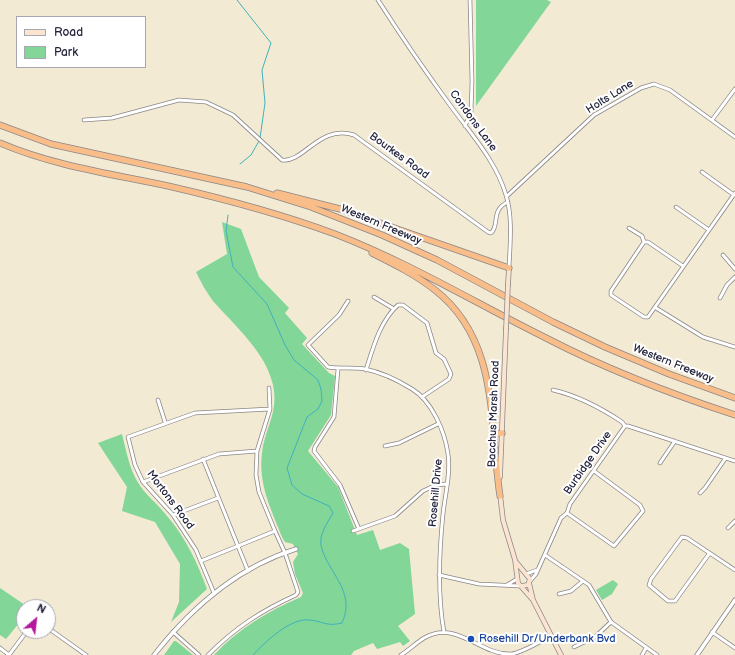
<!DOCTYPE html>
<html>
<head>
<meta charset="utf-8">
<style>
	body { margin:0 }
	#map { position:relative; width:735px; height:655px; overflow:hidden; background:#f3ead4; font-family:"Balsamiq Sans",sans-serif }
	canvas { display:block }
	.legend { position:absolute; left:16px; top:16px; width:130px; height:52px; box-sizing:border-box; background:#fff; border:1px solid #a7a7b1; margin:0; padding:5px 7px; list-style:none; font-size:12px; color:#22223b }
	.legend li { display:flex; align-items:center; gap:8px; height:20px }
	.legend b { width:20px; border:1px solid #a7a7b1 }
	.north { position:absolute; left:16px; top:599px; width:40px; height:40px; box-sizing:border-box; background:#fff; border:1px solid #a7a7b1; border-radius:50%; rotate:28deg; font-size:11px; font-weight:700; line-height:16px; text-align:center; color:#22223b }
	.north::after { content:''; display:block; margin:auto; width:14px; height:18px; background:#b5179e; clip-path:polygon(50% 0,100% 100%,50% 72%,0 100%) }
</style>
</head>
<body>
<div id="map">
<canvas width="735" height="655"></canvas>
<ul class="legend">
<li><b style="height:5px;background:#fce5d0"></b>Road</li>
<li><b style="height:11px;background:#81d698"></b>Park</li>
</ul>
<div class="north">N</div>
</div>
<script>
const context = document.querySelector('canvas').getContext('2d');
context.lineJoin = 'round';
function fill(path, color) {
  context.fillStyle = color;
  context.fill(path, 'evenodd');
}
function stroke(path, color, width, dash) {
  context.strokeStyle = color;
  context.lineWidth = width;
  context.lineCap = dash ? 'butt' : 'round';
  context.setLineDash(dash || []);
  context.stroke(path);
}
function label(font, color, halo, rows, align = 'center') {
  context.font = font + ' "Balsamiq Sans",sans-serif';
  context.lineWidth = 4;
  context.setLineDash([]);
  context.textBaseline = 'middle';
  context.strokeStyle = halo;
  context.fillStyle = color;
  for (const [text, x, y, turn = 0] of rows) {
    context.save();
    context.translate(x, y);
    context.rotate((+turn || 0) * Math.PI / 180);
    context.textAlign = isNaN(turn) ? turn : align;
    if (halo) context.strokeText(text, 0, 0);
    context.fillText(text, 0, 0);
    context.restore();
  }
}
const green = new Path2D(`
	M476,0H547L551,2L476,106Z
	M222,222L241,229L259,277L289,308L285,313L307,338L302,344L329,373L335,376L331,415L308,451L338,487L357,535L373,530L380,550L400,543L409,549L415,614L398,626L410,641L403,646L400,642L377,649L373,643L354,651L351,655H214C238,629 268,611 301,597L303,593L295,574L293,562L298,554L293,544L285,542L282,537C271,509 258,484 262,453C265,428 279,412 273,385C266,352 234,325 213,301C206,292 201,282 196,272L227,254Z
	M122,434C126,450 129,467 137,481C145,495 158,504 167,516C186,538 197,562 207,589L171,622L179,602L180,564L155,522L122,511L127,487L98,443Z
	M613,580L618,584L612,594L602,600L596,590Z
	M0,588L28,607H24V617L6,639L0,635Z
	M174,641H176L193,655H164Z`);
const stream = new Path2D(`
	M237,0L271,43L262,70L265,103L260,138
	M240,164L251,155L259,141
	M228,215L226,231L233,267L267,304L285,345L294,360L318,380L321,389L322,401L318,409L307,417L287,468L292,485L302,494L329,506L333,513C328,522 319,534 321,545C326,571 357,591 342,623C326,627 323,621 309,620C290,618 265,642 253,655`);
const minor = new Path2D(`
	M378,0C401,36 425,71 450,105C471,134 496,161 506,195C513,218 510,244 509,268
	M84,120L112,118L179,100L206,102L233,115L282,160C304,163 319,124 354,135L488,232L491,233C500,226 490,210 508,202
	M712,120L735,89
	M465,126L471,112L472,81L470,0
	M702,172L734,195
	M507,196L594,115L641,88L654,84L670,90L735,137
	M676,207L709,230
	M629,228L642,236L644,242
	M644,242L611,291V295L644,317H648L735,193
	M644,242H648L683,266
	M723,255L735,269
	M374,297L394,309
	M720,298L727,285L735,277
	M348,301L339,315L308,345L328,367C340,369 353,367 365,369C380,372 399,381 412,389C432,401 445,432 448,454C451,473 445,495 443,514C439,553 437,593 444,632
	M656,308L703,337L735,347
	M338,369L334,417L315,447L314,451L340,485L359,529
	M366,370C373,348 380,321 398,305H403L427,323L436,353L444,359L451,374L449,379L422,397
	M269,388L270,409L257,451L256,475L259,492L275,531
	M553,390C579,396 601,408 622,422L625,426
	M158,400L165,422
	M625,426H628L735,461
	M385,446L399,443L438,424
	M203,459L248,571
	M660,463L675,441
	M143,482L219,454L257,451
	M700,493L705,488L725,459
	M567,513L614,546L643,511L640,505L594,471
	M173,515L218,498
	M728,528L735,521
	M353,531L395,516L423,491L436,485L446,484
	M709,554L675,601H668L649,585L651,579L682,537L687,538L735,570
	M545,555L589,585L611,622L657,655
	M201,561L275,531L285,553L298,592L296,595C261,611 236,627 208,655
	M526,574L537,570
	M439,575L479,584L520,586
	M530,581L536,574L561,518L567,513L570,504L625,426
	M507,585L517,579
	M214,593L196,550L173,515L143,482L135,465L128,437L195,413L270,409
	M559,594L571,591L583,581
	M48,628L86,655
	M173,632L199,655
	M712,632L735,648
	M574,647L595,637L611,622
	M0,648L9,655
	M9,655L27,631
	M401,655C409,650 416,643 424,638C457,619 479,655 511,654C522,653 541,641 551,636
	M642,655L646,648`);
const tertiary = new Path2D(`
	M154,655C191,608 238,567 296,549
	M697,655L735,600`);
const secondary = new Path2D(`
	M508,284L509,268
	M500,477L506,329
	M500,494L503,520L515,560L518,583L533,600
	M516,562L530,579L528,585L521,586
	M529,583L533,600L561,655`);
const motorway = new Path2D(`
	M0,125L51,144L247,187L311,207L382,235L437,260L553,322L605,347L669,374L735,398
	M0,143C54,166 112,174 168,186C225,199 281,214 335,234C410,263 477,304 548,339C608,370 671,394 735,415
	M277,193L340,209L509,268
	M372,253C394,264 416,275 435,290C500,341 489,423 500,496
	M493,432L497,434L502,433`);
const secondaryBridge = new Path2D(`
	M506,329L508,284`);
const markers = [
	[471,639,4,"#1a4fb4"]
];
const streetNames = [
	["Holts Lane",610,97,-32],
	["Condons Lane",473,121,54],
	["Bourkes Road",399,156,36],
	["Western Freeway",381,225,23],
	["Western Freeway",673,364,22],
	["Bacchus Marsh Road",494,414,-88],
	["Burbidge Drive",588,463,-55],
	["Rosehill Drive",436,493,-85],
	["Mortons Road",170,500,53]
];
const transitNames = [
	["Rosehill Dr/Underbank Bvd",479,639]
];
fill(green, '#81d698');
stroke(stream, '#41b1bb', 1);
stroke(minor, '#8a8688', 4.5);
stroke(tertiary, '#8a8688', 5);
stroke(secondary, '#8a8688', 5.5);
stroke(motorway, '#8a8688', 7);
stroke(minor, '#fff', 3);
stroke(tertiary, '#fff', 3.5);
stroke(secondary, '#fce5d0', 4);
stroke(motorway, '#f8bd89', 5.5);
stroke(secondaryBridge, '#8a8688', 5.5, []);
stroke(secondaryBridge, '#fce5d0', 4);
for (const [x, y, r, color] of markers) {
  const dot = new Path2D();
  dot.arc(x, y, r, 0, 2 * Math.PI);
  context.fillStyle = color;
  context.fill(dot);
  stroke(dot, '#fff', 1.5);
}
label('11px', '#22223b', '#fff', streetNames);
label('11px', '#164399', '#fff', transitNames, 'left');
</script>
</body>
</html>
